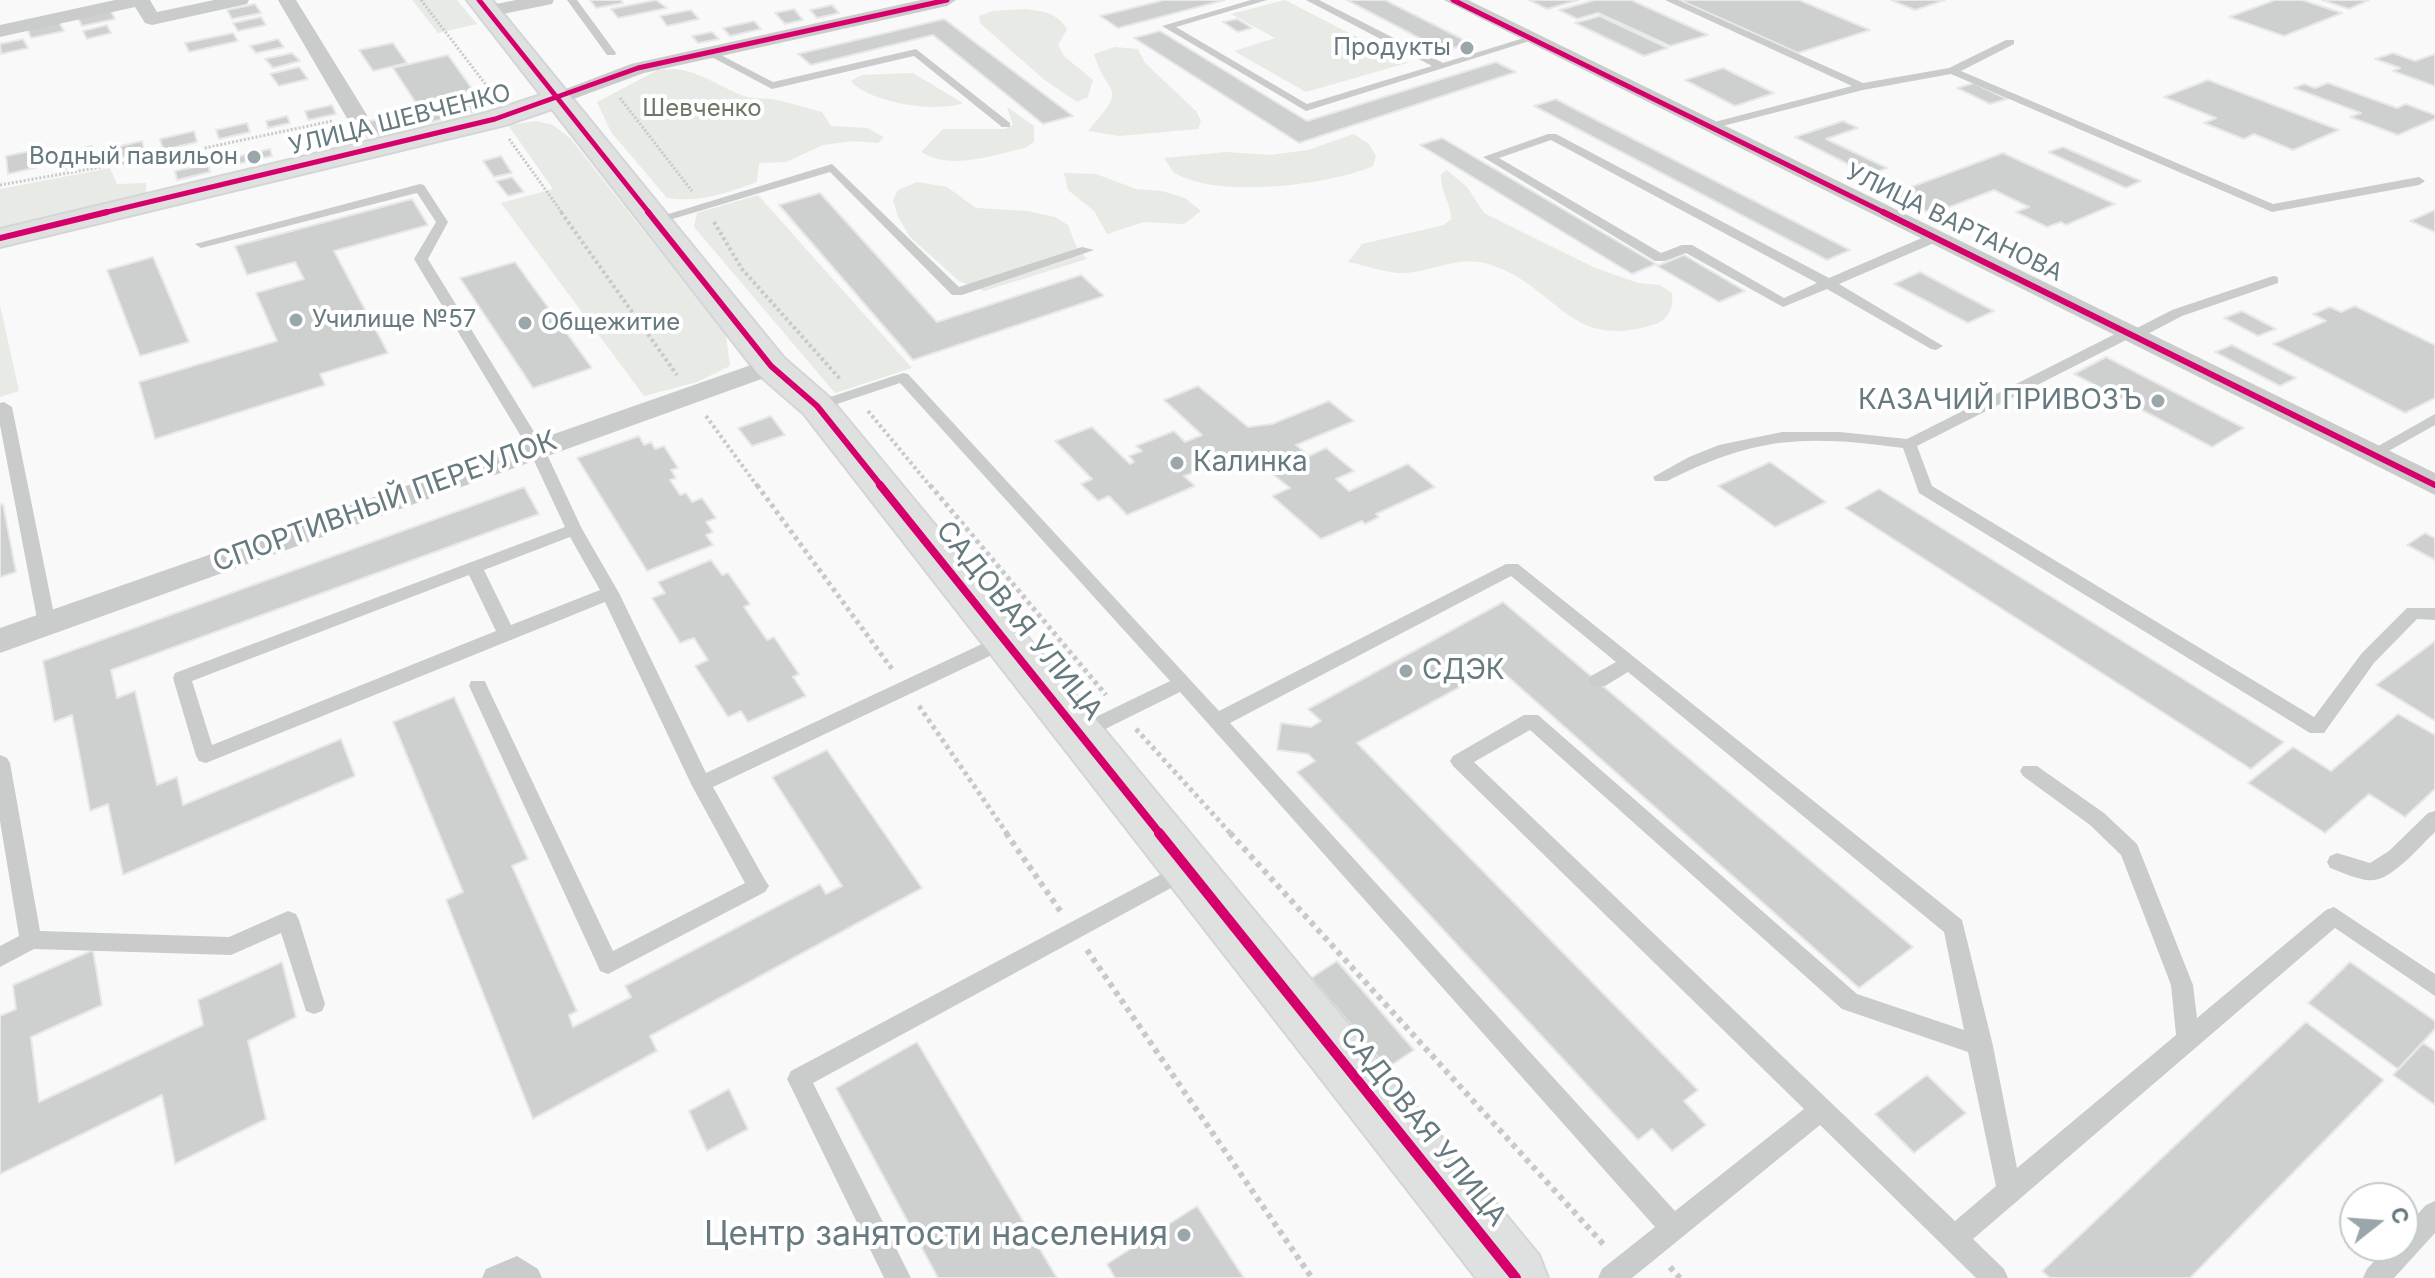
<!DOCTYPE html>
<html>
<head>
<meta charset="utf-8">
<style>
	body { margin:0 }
	#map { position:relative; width:2435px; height:1278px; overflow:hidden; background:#f9f9f9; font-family:Inter,sans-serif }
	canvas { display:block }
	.north { position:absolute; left:2339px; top:1182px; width:80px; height:80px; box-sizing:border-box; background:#fff; border:2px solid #c2cacc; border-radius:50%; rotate:73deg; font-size:22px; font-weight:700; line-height:32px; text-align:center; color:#667a80 }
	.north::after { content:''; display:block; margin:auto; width:28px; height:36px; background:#99a6aa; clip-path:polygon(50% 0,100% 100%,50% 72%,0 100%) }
</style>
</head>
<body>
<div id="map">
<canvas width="2435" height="1278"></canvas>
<div class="north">С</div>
</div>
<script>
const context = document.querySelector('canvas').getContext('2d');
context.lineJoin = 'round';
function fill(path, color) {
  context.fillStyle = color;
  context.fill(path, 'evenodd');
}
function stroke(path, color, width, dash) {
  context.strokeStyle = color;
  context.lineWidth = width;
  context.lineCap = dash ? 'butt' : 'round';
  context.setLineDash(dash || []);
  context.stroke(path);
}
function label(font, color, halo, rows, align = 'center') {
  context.font = font + ' Inter,sans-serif';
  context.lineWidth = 8;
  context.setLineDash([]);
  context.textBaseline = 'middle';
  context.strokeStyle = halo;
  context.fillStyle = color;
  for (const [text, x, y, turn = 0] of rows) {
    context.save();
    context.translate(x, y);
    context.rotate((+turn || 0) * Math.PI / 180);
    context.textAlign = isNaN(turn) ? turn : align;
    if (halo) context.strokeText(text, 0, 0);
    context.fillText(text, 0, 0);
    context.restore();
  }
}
const green = new Path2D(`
	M412,0H457L477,24L438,33Z
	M1285,0L1407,63L1306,92L1234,51L1275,38L1231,14Z
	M1025,9C1042,11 1058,13 1067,29L1058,45L1064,56L1093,80L1088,97L1077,102L1042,78L980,23L979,16L993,11Z
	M1115,47L1138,49L1145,63L1196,111L1201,121L1198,129L1119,136L1088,131C1130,83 1108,100 1094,54Z
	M676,69C704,73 721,88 747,97C755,99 764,98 772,99C789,102 806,108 822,112L831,126L867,128L884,137L878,143L853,141L823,145L786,162L759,163L757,182C727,193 699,203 667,198L611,132L597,102L658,70Z
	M913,73L963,103C937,113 869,103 851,81L862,75Z
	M1007,107L1034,126V142L1025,148C992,155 952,171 921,152L943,129H1005L1013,125Z
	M537,121L553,125L570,138L726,335L730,366L697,382L644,396L501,203L553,189L508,125Z
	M1354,134L1369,144L1376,156L1373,166C1330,185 1217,199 1175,173C1171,170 1167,162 1164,158L1226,152L1270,155L1308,150Z
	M110,168L117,184L146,183V196L0,229V189Z
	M1447,170L1467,187L1484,213L1593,267L1638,283L1660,285L1672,293C1674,309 1668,321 1652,325C1567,351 1558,285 1488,264C1456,254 1428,275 1397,273C1381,271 1364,265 1348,262L1362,244L1444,225L1451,219C1451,202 1440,192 1441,174Z
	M1064,173L1096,174L1136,189L1162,191L1185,198L1201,211L1184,224L1144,222L1107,234L1094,211L1068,190Z
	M917,182L947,187L976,208L1028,211L1055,217L1068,225L1076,246L1087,259L984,291L959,281L910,237L898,217L893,200L898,190Z
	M758,195L912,368L835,393L694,227L697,213Z
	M0,305L19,391L0,397Z`);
const building = new Path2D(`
	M590,0H621L623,3L596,8Z
	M656,0L667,8L618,18L611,9Z
	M1164,0H1225L1118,28L1100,16Z
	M1347,0H1385L1470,43L1444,51Z
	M1529,0H1579L1547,9Z
	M1595,0H1631L1708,35L1670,46L1598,13L1577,19L1559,10Z
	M1680,0H1799L1870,30L1798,53Z
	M1891,0H1945L1915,10Z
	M2275,0H2302L2342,13L2284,36L2229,17Z
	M2322,0H2369L2349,9Z
	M255,4L261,13L232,19L227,10Z
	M832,5L839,13L817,18L810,10Z
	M794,9L803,20L785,24L775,13Z
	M691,10L699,19L667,26L660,16Z
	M111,11L115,19L82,26L78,18Z
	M1600,16L1668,48L1644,56L1575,23Z
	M261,17L266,25L238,31L233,23Z
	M944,19L1073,116L1043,124L933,35L811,65L798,54Z
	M1237,19L1252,28L1238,32L1223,22Z
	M754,21L761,29L730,36L723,28Z
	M59,22L64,31L31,38L27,28Z
	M107,25L111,33L87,39L83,31Z
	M1160,31L1307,121L1496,62L1516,72L1299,143L1134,38Z
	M712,32L719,39L698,43L692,36Z
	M233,33L238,41L189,52L185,43Z
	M23,39L28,48L1,54L0,44Z
	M278,39L284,47L256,53L250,46Z
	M393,43L407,63L373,71L359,50Z
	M292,53L300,61L273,68L265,59Z
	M2393,53L2415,61L2435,54V86L2393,71L2400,68L2375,59Z
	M448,55L473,90L416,103L393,68Z
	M299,67L308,79L279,86L270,74Z
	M1723,68L1774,93L1735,106L1685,80Z
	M2208,80L2339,130L2293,150L2254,134L2244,139L2204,123L2216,118L2164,97Z
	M1974,83L2007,99L1990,104L1957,88Z
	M2328,83L2397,108L2406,104L2435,115V119L2398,135L2350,117L2361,113L2294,88L2304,84L2315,88Z
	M475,96L485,109L367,138L358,124Z
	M1556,99L1567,105L1850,250L1827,260L1534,106Z
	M332,105L336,114L308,120L305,111Z
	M287,116L290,123L268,128L266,121Z
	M1843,121L1858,128L1826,139L1887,168L1869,175L1795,137Z
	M247,123L250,132L219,139L216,130Z
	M194,131L197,142L163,150L160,139Z
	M1442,138L1656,264L1632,274L1420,145Z
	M142,141L145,152L115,159L112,148Z
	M92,146L96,162L59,171L56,154Z
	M2063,147L2141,181L2126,188L2048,152Z
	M45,148L47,165L8,174L6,156Z
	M270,149L272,156L238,164L236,157Z
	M2003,153L2115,204L2066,225L2061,222L2047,227L2016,212L2029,207L1994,190L1931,214L1892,194Z
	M501,156L512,173L494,177L483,161Z
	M208,164L210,172L177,180L175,171Z
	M512,177L524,192L508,196L496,181Z
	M820,193L937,322L1081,275L1104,296L913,360L779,205Z
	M412,199L428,225L334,251L388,353L320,374L325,385L155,439L139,382L277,341L256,293L304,279L295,262L247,275L235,246Z
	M2435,210V232L2410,221Z
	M1684,255L1745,291L1719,302L1657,266Z
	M153,257L189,342L140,356L107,270Z
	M515,262L592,368L533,388L460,278Z
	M1920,272L1994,311L1968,323L1894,284Z
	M2355,306L2435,345V398L2405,413L2273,344L2326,321L2313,314L2330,307L2341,312Z
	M2242,311L2276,329L2258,336L2224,318Z
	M2232,345L2296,378L2280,386L2215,352Z
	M2106,357L2244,428L2212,447L2074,374Z
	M1198,386L1248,427L1272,424L1329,401L1354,421L1296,445L1309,456L1326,448L1354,471L1336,479L1349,491L1408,464L1435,487L1376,514L1379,517L1365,524L1362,521L1321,539L1272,496L1290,488L1251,457H1237L1184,476L1195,486L1127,515L1109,496L1098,501L1081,484L1092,479L1055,441L1092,427L1130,464L1134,462L1129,456L1142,451L1136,446L1174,431L1185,442L1202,435L1164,400Z
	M771,416L785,435L752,446L738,428Z
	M639,436L644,445L651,442L655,449L664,446L678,468L671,470L676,478L670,480L680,495L686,493L692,502L702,498L716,518L706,522L713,532L706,535L713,545L647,571L577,458Z
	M1770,462L1826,502L1775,527L1718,486Z
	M524,487L539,514L111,670L117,698L135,691L157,785L177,777L183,805L341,739L355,776L123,875L108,804L90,811L72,715L54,722L43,661Z
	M1879,489L2284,742L2251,769L1845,508Z
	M3,504L16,572L0,577V505Z
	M2425,533L2435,538V560L2407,545Z
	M711,560L722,575L728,573L750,604L744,607L767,640L774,637L799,674L793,677L806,696L748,722L741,711L728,717L695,666L708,660L694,638L680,643L652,598L665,593L658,582Z
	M1503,602L1913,947L1859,988L1497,667L1357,743L1698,1090L1684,1101L1706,1125L1672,1151L1652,1129L1638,1140L1297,772L1315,761L1308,754L1277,750L1281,723L1311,727L1321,721L1308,709Z
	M2435,641V721L2376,685Z
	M454,697L528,859L512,866L577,1011L569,1015L573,1027L631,997L625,986L820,884L826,894L842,886L772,777L827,750L922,888L650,1036L657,1051L533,1119L446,900L463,892L393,722Z
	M2398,714L2435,735V789L2405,817L2369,794L2325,833L2248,783L2293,747L2331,771Z
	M93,950L102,1005L31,1037L39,1102L203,1025L198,1000L282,962L296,1017L248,1041L266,1119L175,1164L162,1095L0,1174V1016L16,1009L13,985Z
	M1337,961L1414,1050L1387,1068L1311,978Z
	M2350,962L2435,1021V1029L2398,1069L2308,1003Z
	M2306,1022L2384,1080L2190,1278H2050L2042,1271Z
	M917,1042L1057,1278H938L836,1088Z
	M2423,1043L2435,1051V1105L2393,1075Z
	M1927,1075L1966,1113L1914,1153L1875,1114Z
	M729,1089L748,1129L707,1151L689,1111Z
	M1197,1206L1244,1278H1115L1107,1264Z`);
const pathFar3 = new Path2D(`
	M421,0L493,94
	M620,98L692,191
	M509,139L563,214
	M0,185L186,152L332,121`);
const pathFar2 = new Path2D(`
	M561,212L677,375
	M714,222L742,269L840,379
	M868,411L931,487
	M706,416L758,487`);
const pathFar1 = new Path2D(`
	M757,485L892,669
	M930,485L1106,695
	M919,706L1008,835
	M1136,729L1232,835`);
const path = new Path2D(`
	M1006,833L1061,912
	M1230,833L1605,1246
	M1087,950L1312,1278
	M1670,1267L1680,1278`);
const lane = new Path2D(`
	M567,0H577L616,53L615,55H607Z
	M1251,0H1267L1176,27L1307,104L1432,66L1306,0H1319L1443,63L1527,37L1536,39L1306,111L1162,26Z
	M1665,0H1678L1863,83L1949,68L2006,40H2014V44L1961,71L2273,204L2419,177L2425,181L2419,185L2272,212L1951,74L1863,90L1711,129L1707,128V124L1852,86Z
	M916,49L1010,123V127H1002L914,56L772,89L704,53L713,51L773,82Z
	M1548,134H1556L1829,278L1931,234H1941V240L1839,284L1943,346L1936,350L1931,349L1827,289L1783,307L1686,253L1665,261H1655L1483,157ZM1551,140L1817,283L1784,298L1692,245H1682L1661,253L1499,158Z
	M832,164L959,287L1082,247L1094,250L962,295H952L830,172L659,223L649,220Z
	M420,184L424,185L448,222L428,259L544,448L582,529L619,593L706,773L999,636L1005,635L1014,641L1011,646L713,787L765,880L769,886L765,892L608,974L600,971L597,964L469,686L471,681H485L487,686L613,951L745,883L691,784L605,602L206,763L199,761L196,756L173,678L175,673L565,527L528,448L414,259L436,222L417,193L201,248L195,244ZM570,537L600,590L511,625L484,570ZM469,575L496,631L212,745L192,681Z
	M2273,276L2278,277V283L2182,316L2140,338H2130L1917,446L1932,486L2314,717L2362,653L2407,608H2435V620L2417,619L2374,663L2324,733H2310L1919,493L1903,448C1805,435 1757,436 1667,481H1655L1653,477L1689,457L1719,445L1782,432H1840L1907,439L2125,329H2135L2172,310Z
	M903,373L908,374L1219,711L1506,564H1518L1962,920L1993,1046L2017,1168L2176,1035L2171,985L2121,855L2090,825L2023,776L2020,771L2023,766H2037L2104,813L2137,844L2193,985L2197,1018L2326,910L2334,907L2435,974V996L2335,928L1973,1239L2004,1269L2008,1278H1976L1820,1125L1632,1278H1598L1602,1269L1655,1227L1180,692L1087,738H1073L1070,733L1073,728L1170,681L900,383L822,409L817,411L809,406L812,403ZM1511,576L1616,662L1591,676L1589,681L1591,686H1605L1628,672L1944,932L1964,1030L1857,994L1538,715H1524L1453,756L1450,761L1453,766L1804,1109L1675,1211L1230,723ZM1530,730L1842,1009L1968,1052L1996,1186L1955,1221L1474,762Z
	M4,402L12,407L56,624L47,630L38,624L0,425V403Z
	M2435,414V425L2378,457H2366L2364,454Z
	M0,755L7,758L10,763L40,931L229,937L288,911L296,914L299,920L325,1004L322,1011L314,1014L306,1011L281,933L231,955L34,949L0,967V946L19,936L0,821Z
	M2435,811V832C2421,845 2394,878 2374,880C2361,882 2342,872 2330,868L2327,862L2330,856L2337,853L2370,863L2389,851L2428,813Z
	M1186,861L1193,864L1196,870L1193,876L813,1083L911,1278H884L791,1087L787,1079L791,1071Z
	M2435,1201V1233L2394,1278H2363L2367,1269L2388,1246H2403V1230L2426,1205Z
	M517,1256L538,1269L542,1278H482L486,1269Z`);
const street = new Path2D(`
	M115,0H150L157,12L214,0H249L247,4L152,25L145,23L135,7L0,37V25Z
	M278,0H296L367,115L364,120H348Z
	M516,0H554L552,4L488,17L479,11L481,7Z
	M921,0H956L947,6L644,73L557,105L547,99L550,95L631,64Z
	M1444,0H1468L2435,473V495Z
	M771,358L781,360L785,366L781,372L0,653V628Z`);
const secondary = new Path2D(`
	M467,0H492L784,358L830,398L1539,1255L1548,1278H1476L804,414L758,374L552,109L505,125L0,247V229L486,113L541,95Z`);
const cyclewayFar3 = new Path2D(`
	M479,0L650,214
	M1453,0L1887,214
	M99,214L495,119L638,68L947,0`);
const cyclewayFar2 = new Path2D(`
	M648,212L771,366L817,406L882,487
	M1883,212L2435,485
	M0,238L107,212`);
const cyclewayFar1 = new Path2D(`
	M880,485L1161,835`);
const cycleway = new Path2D(`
	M1159,833L1516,1278`);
const markers = [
	[1467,48,8,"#99a6aa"],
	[254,157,8,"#99a6aa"],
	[296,320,8,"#99a6aa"],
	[525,323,8,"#99a6aa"],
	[2158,401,8,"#99a6aa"],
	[1177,463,8,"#99a6aa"],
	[1406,671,8,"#99a6aa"],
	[1184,1235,8,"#99a6aa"]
];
const farPoinames = [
	["Продукты",1451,48],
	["Водный павильон",238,157],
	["Училище №57",312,320,"left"],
	["Общежитие",541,323,"left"]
];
const farParknames = [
	["Шевченко",702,109]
];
const farStreetnames = [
	["УЛИЦА ШЕВЧЕНКО",400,120,-14],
	["УЛИЦА ВАРТАНОВА",1954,223,26]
];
const poiNames = [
	["КАЗАЧИЙ ПРИВОЗЪ",2142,401,"right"],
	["Калинка",1193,463],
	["СДЭК",1422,671]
];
const streetNames = [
	["СПОРТИВНЫЙ ПЕРЕУЛОК",385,502,-20],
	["САДОВАЯ УЛИЦА",1019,621,51],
	["САДОВАЯ УЛИЦА",1423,1127,51]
];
const nearPoinames = [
	["Центр занятости населения",1168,1235]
];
fill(green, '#e8eae6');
fill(building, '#ced0d0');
stroke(building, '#e8e8e8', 2);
stroke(secondary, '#d4d5d6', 4);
stroke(pathFar3, '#c8c9ca', 3, [2, 2]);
stroke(pathFar2, '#c8c9ca', 4, [3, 3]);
stroke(pathFar1, '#c8c9ca', 5, [4, 4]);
stroke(path, '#c8c9ca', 6, [5, 5]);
fill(lane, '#cacccc');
fill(street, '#cacccc');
fill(secondary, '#dfe0e0');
stroke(cyclewayFar3, '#d6006c', 5);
stroke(cyclewayFar2, '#d6006c', 6);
stroke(cyclewayFar1, '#d6006c', 8);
stroke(cycleway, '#d6006c', 10);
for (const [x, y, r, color] of markers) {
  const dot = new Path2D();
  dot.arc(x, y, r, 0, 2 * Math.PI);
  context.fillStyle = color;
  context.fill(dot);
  stroke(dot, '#fff', 3);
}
label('24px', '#667a80', '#fff', farPoinames, 'right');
label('24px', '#6d7966', '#fff', farParknames);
label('24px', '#667a80', '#fff', farStreetnames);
label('28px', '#667a80', '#fff', poiNames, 'left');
label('28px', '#667a80', '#fff', streetNames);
label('34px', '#667a80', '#fff', nearPoinames, 'right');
</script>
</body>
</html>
